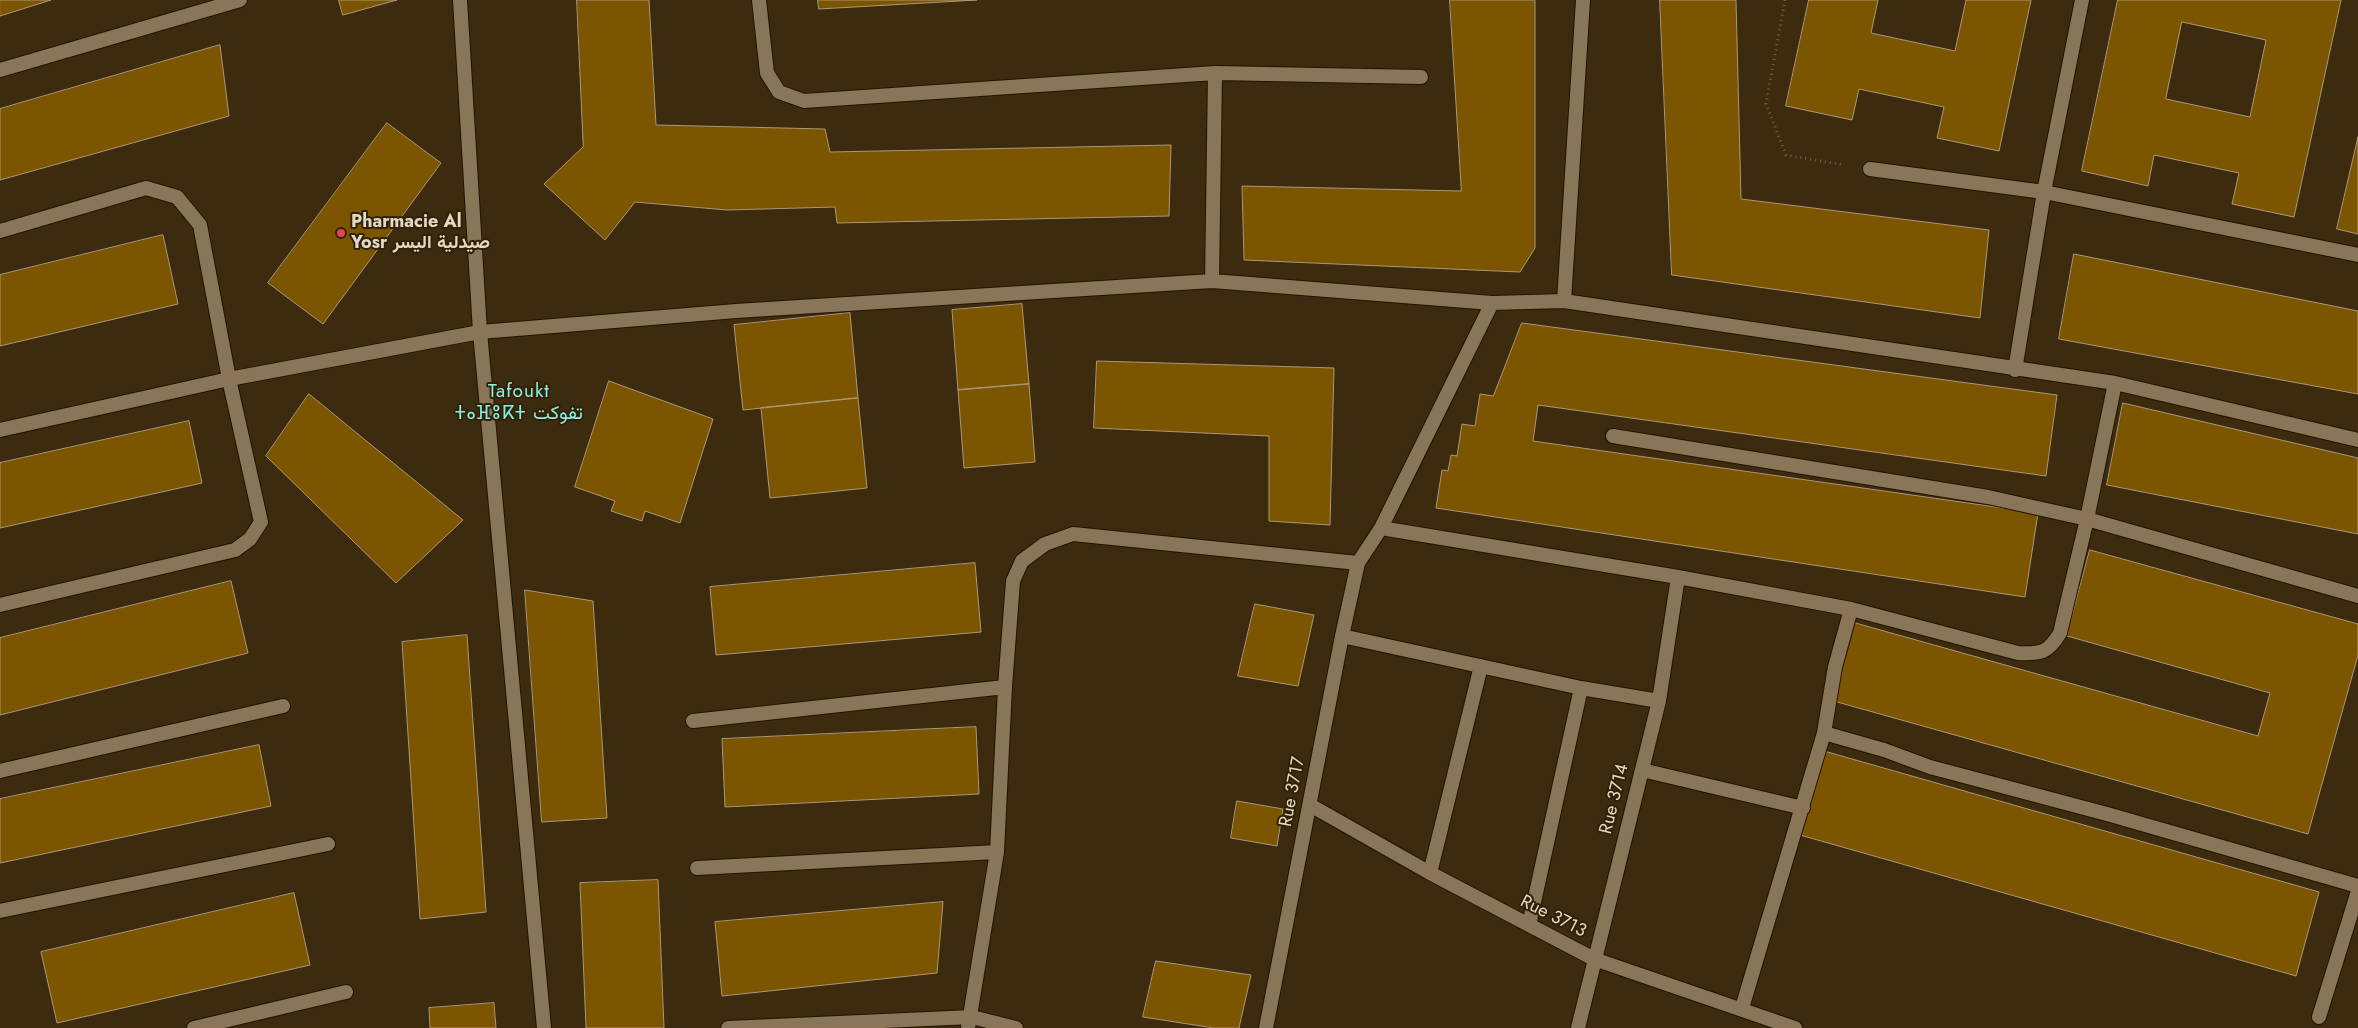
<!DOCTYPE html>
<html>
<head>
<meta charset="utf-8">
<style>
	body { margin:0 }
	canvas { display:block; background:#3c2b0f }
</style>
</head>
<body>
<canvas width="2358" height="1028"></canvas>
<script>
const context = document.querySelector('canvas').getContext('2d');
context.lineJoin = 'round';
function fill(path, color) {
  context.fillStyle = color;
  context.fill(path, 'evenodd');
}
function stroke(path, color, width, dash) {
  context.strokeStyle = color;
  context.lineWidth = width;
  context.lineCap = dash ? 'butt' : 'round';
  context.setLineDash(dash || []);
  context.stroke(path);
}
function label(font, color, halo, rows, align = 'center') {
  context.font = font + ' Jost,Vazirmatn,"Noto Sans Tifinagh",sans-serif';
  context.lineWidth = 4;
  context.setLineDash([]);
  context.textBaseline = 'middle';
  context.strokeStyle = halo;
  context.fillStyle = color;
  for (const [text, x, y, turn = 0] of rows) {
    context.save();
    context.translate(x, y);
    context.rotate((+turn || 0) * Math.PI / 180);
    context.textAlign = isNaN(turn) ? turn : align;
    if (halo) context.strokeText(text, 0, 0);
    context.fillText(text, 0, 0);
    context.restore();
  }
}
const building = new Path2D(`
	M0,0H51L0,16Z
	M339,0H397L343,15Z
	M577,0H649L656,125L825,129L830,152L1171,145L1169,216L837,223L835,207L727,210L635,202L605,240L544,184L583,147Z
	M818,0H977L819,9Z
	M1450,0H1535V248L1520,272L1244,260L1242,186L1461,191Z
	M1660,0H1736L1741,199L1989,230L1980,318L1672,275Z
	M1809,0H1878L1871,33L1955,51L1966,0H2031L1999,151L1937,138L1944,107L1859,89L1852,120L1786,106Z
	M2118,0H2341L2294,217L2232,204L2239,173L2154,155L2148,186L2082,171ZM2182,22L2266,40L2250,117L2166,99Z
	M220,45L229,116L0,180V109Z
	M387,123L441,163L323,324L268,283Z
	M2358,137V234L2337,229Z
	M163,235L178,304L0,346V275Z
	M2074,254L2358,311V394L2059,339Z
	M1022,304L1029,384L958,390L952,310Z
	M850,313L858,398L743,410L734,325Z
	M1522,323L2057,395L2046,476L1538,405L1533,441L2038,513L2025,597L1436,508L1442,470L1448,471L1451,455L1457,456L1462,424L1475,426L1480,394L1493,396Z
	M1097,361L1334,368L1330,525L1269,521V436L1094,428Z
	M609,381L713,419L680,523L645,511L642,521L611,511L615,501L575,487Z
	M1029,384L1035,462L964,468L958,390Z
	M309,394L463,520L396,583L266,456Z
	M858,398L867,488L770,498L761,408Z
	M2123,403L2358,458V534L2107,485Z
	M189,421L202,483L0,528V463Z
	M2090,550L2358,624V655L2308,834L1830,700L1852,622L2258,736L2270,693L2067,636Z
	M975,563L981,632L716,655L710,587Z
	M231,581L248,653L0,715V638Z
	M525,590L593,601L607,818L542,822Z
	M1255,604L1314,615L1298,686L1238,676Z
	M467,635L486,912L420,919L402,642Z
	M976,727L979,794L725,807L722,739Z
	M259,745L271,806L0,863V799Z
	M1824,751L2319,892L2296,976L1800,835Z
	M1237,801L1283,809L1277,846L1231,838Z
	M658,880L664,1028H586L580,883Z
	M294,893L310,965L57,1023L41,952Z
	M943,902L937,973L722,996L715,922Z
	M1156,961L1251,975L1239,1028H1214L1143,1017Z
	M494,1003L496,1028H430L429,1008Z`);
const path = new Path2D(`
	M1785,0L1766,104L1786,155L1844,165`);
const minor = new Path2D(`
	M759,0L767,73L779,92L804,101L1215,73L1421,77
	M0,70L240,0
	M1870,169L2044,192L2358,255
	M0,231L146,188L177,197L200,225L229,379L261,522L250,539L235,550L0,605
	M1212,281L1215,73
	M1564,301L2115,383L2358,440
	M2015,370L2044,192L2082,0
	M0,430L229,379L480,332L460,0
	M1613,436L1988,497L2087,519L2358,596
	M1381,528L1678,577L1851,609L2018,653C2041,654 2048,653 2060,633L2087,519L2115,383
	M1342,636L1581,688L1659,701
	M693,721L1005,687
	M1824,733L1884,750L1930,767L2107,814L2358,886
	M1642,770L1803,808
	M0,771L283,706
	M1310,805L1430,873L1594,959L1795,1028
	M697,868L997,852
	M1430,873L1481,666
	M0,911L328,844
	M1529,925L1581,688
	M1742,1008L1824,733L1835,667L1851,609
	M2319,1017L2358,891
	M194,1028L346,992
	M544,1028L480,332L736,311L1212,281L1492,303L1564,301L1583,0
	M728,1028L972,1017L1016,1028
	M968,1028L997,852L1005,687L1013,581L1022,561L1045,544L1073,534L1358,563
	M1266,1028L1342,636L1358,563L1381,528L1492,303
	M1578,1028L1659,701L1678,577`);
const markers = [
	[341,233,5,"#e0444e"]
];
const poiNames = [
	["Pharmacie Al",351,223],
	["Yosr صيدلية اليسر",351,244]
];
const streetNames = [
	["Rue 3717",1293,792,-79],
	["Rue 3714",1615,799,-76],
	["Rue 3713",1553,917,27]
];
const neighbourhoodNames = [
	["Tafoukt",519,392],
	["ⵜⴰⴼⵓⴽⵜ تفوكت",519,414]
];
fill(building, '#7c5500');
stroke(building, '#ab9778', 1);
stroke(minor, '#231300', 16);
stroke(path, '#6f6148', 3, [1, 4]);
stroke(minor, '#897558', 14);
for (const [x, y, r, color] of markers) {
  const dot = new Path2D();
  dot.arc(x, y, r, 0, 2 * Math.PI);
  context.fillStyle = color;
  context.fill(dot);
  stroke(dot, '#322105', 2);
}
label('bold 18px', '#e3d9c9', '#322105', poiNames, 'left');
label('18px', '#e3d9c9', '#322105', streetNames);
context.letterSpacing = '1px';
label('19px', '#87f0e4', '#322105', neighbourhoodNames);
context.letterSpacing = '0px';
</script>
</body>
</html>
